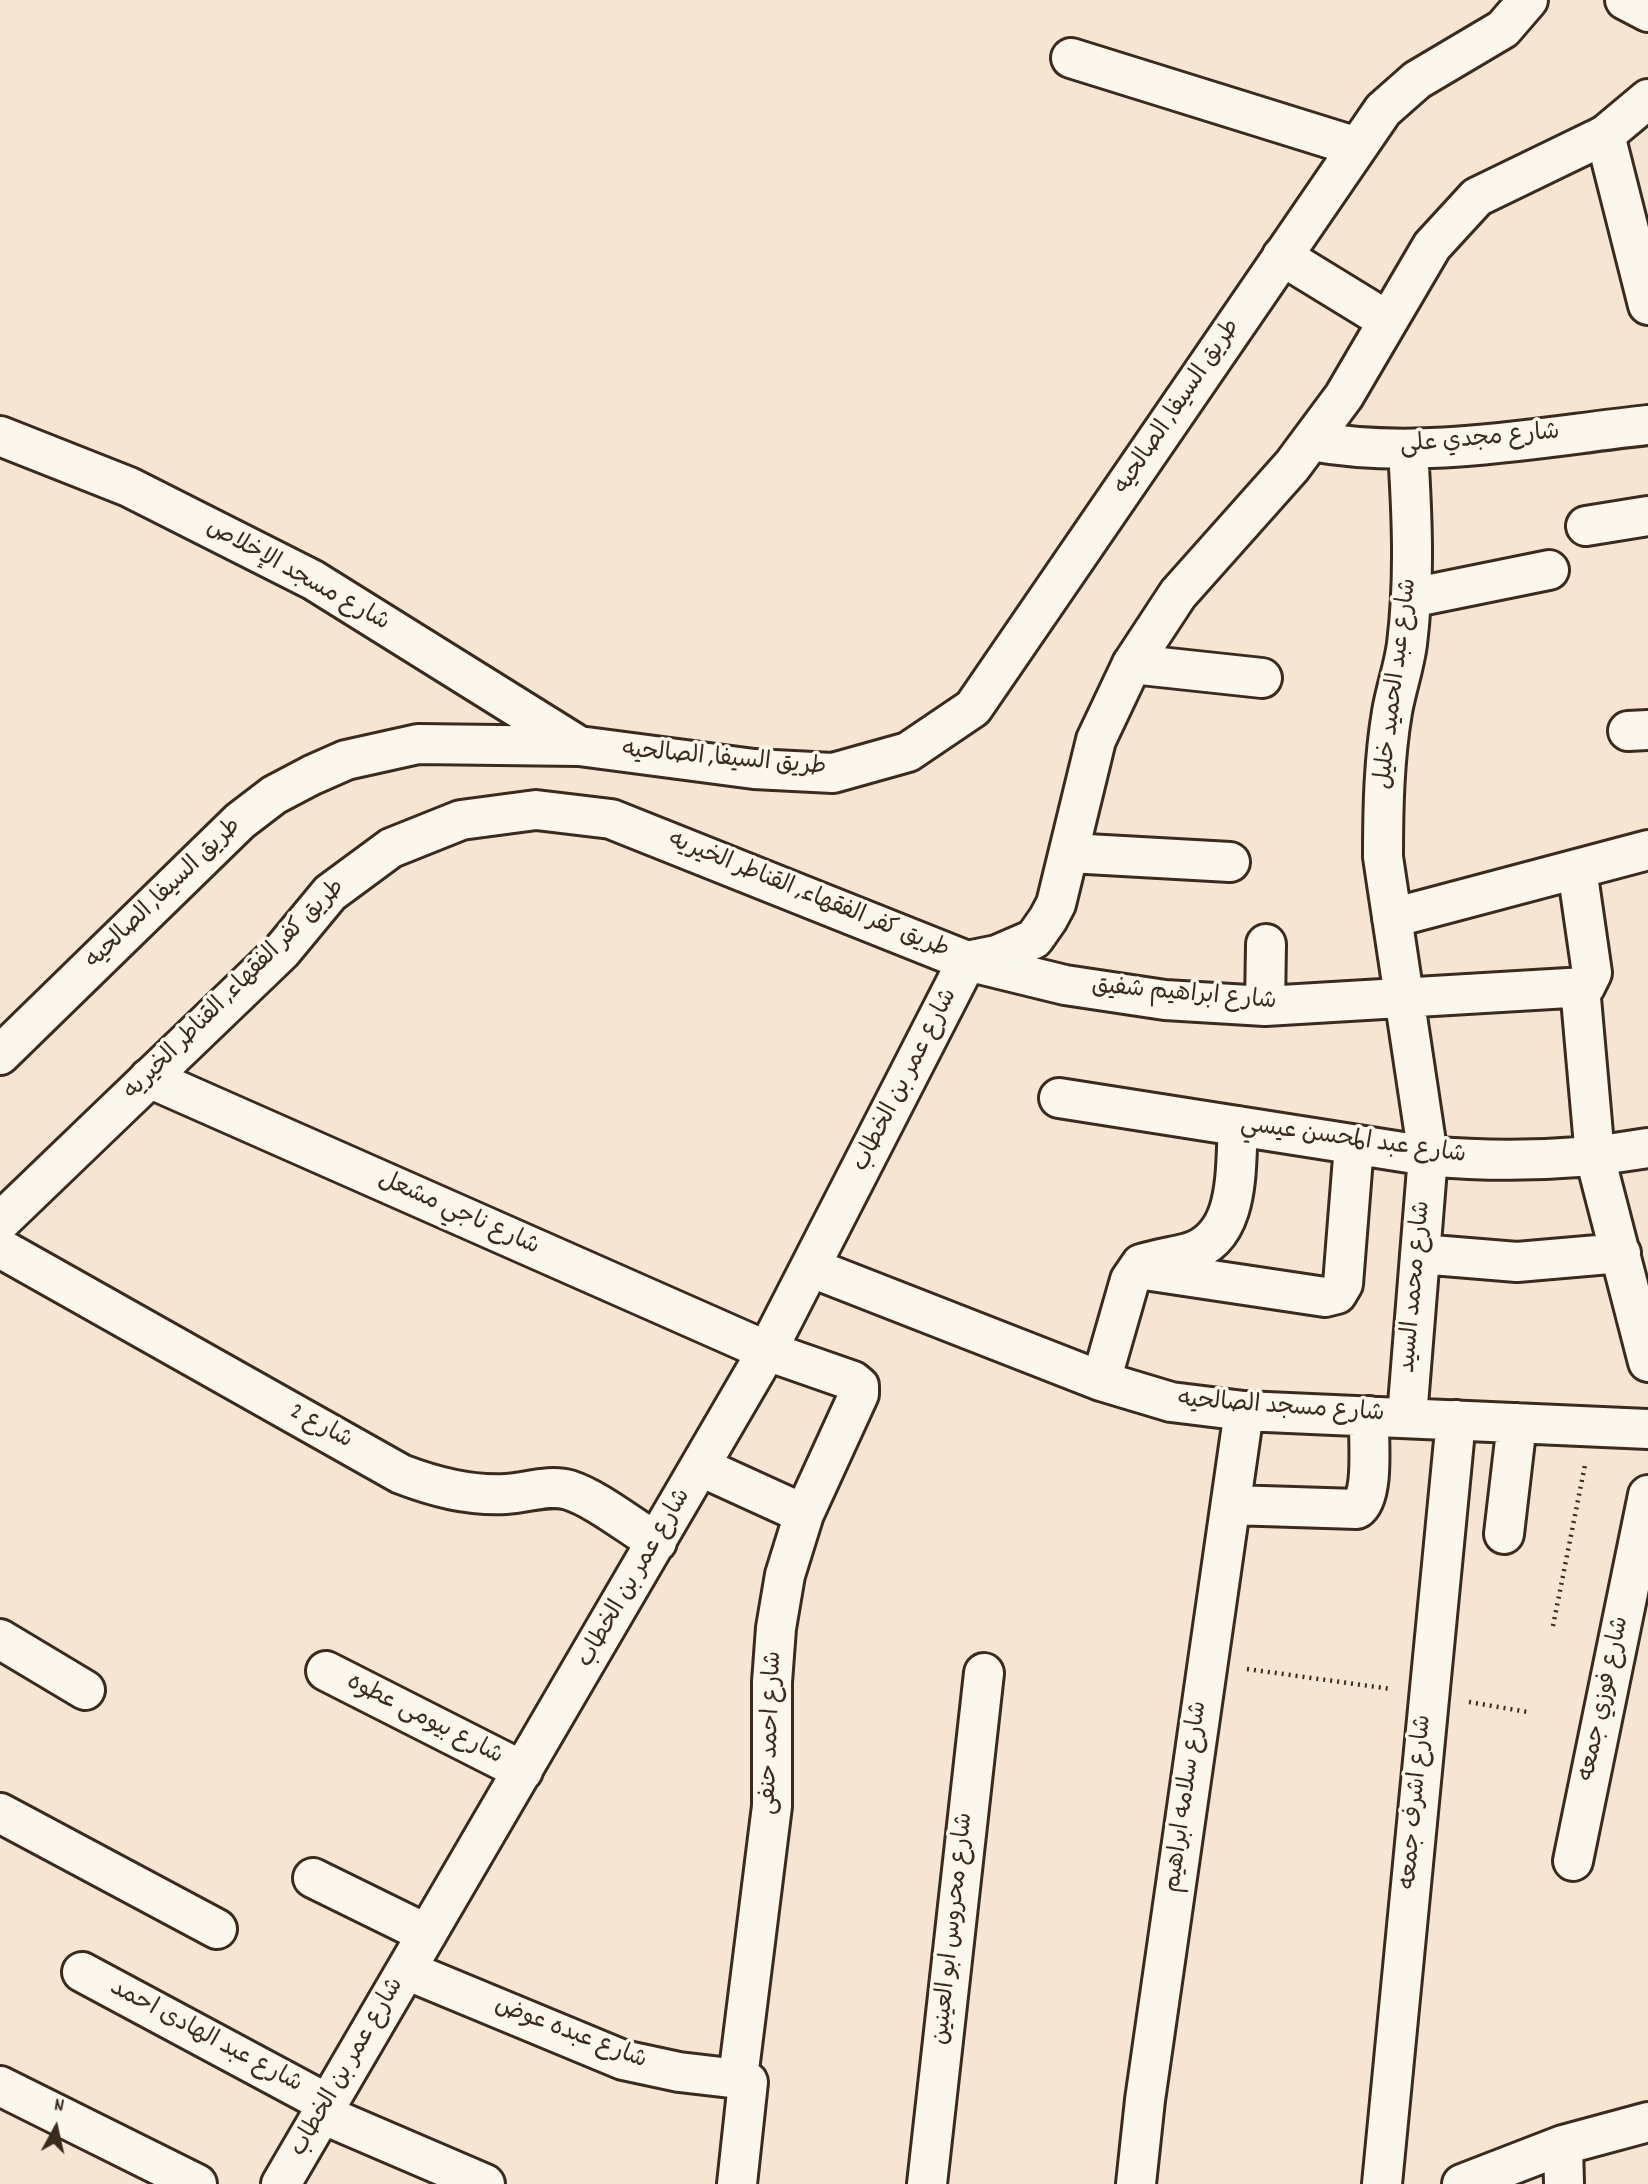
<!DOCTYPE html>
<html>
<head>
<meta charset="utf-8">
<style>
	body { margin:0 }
	#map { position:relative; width:1648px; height:2184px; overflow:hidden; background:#f6e5d3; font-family:Dekko,sans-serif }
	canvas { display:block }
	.north { position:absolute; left:21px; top:2093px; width:70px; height:70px; -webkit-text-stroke:5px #fbf7ec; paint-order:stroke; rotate:8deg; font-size:19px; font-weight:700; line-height:28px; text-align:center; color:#3b2a1e }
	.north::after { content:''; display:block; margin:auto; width:24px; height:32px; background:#3b2a1e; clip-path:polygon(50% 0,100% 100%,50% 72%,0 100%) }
</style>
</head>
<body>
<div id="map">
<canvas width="1648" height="2184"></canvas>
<div class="north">N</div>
</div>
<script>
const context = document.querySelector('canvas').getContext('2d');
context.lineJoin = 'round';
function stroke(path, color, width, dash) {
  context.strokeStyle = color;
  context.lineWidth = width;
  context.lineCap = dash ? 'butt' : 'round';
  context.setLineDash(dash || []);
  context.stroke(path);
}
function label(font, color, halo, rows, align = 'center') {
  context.font = font + ' Dekko,"Playpen Sans Arabic",sans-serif';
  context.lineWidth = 7;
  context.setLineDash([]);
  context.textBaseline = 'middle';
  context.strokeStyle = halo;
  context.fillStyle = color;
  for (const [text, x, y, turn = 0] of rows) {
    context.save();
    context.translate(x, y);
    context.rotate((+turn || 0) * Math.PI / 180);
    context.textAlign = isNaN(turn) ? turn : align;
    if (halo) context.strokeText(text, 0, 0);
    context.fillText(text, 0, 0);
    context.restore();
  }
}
const path = new Path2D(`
	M1553,1626L1585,1465
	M1247,1669L1391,1689
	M1469,1702L1528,1712`);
const street = new Path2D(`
	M1071,58L1357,147
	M1605,135L1648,305
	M0,436L129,487L313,580L579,746
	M1311,441C1422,461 1537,437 1648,425
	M1586,526L1648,516
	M1411,598L1549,570
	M1132,664L1262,678
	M1628,731L1648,730
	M1069,853L1230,862
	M1392,918L1648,850
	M1580,987L1595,1157L1648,1362
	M1265,1006L1266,944
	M0,1055L240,821L274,795L312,775L346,760L418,744L579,746L754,769L833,773L908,752L973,708L1383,110L1417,80L1503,29L1528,0
	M149,1078L767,1351L853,1381L859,1386V1394L804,1514L785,1575L776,1628L772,1682V1806L738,2078L748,2082L737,2184
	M1059,1098L1428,1156C1503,1163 1574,1161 1648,1148
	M0,1248L401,1474C435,1487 469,1496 506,1494C526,1493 549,1484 569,1490C597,1499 631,1527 657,1542
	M1420,1254L1517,1262L1621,1253
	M812,1268L1101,1381L1171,1402L1244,1411L1648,1429
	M1138,1269L1325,1297L1337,1294L1343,1284L1354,1145
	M1101,1381L1130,1280L1141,1264C1157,1259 1172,1257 1188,1253C1241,1238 1235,1170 1238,1126
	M1407,1417L1428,1156L1383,857C1383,808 1384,760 1392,712C1396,689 1404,667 1407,644C1415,579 1412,515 1408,450
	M701,1467L804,1514
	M1231,1505L1357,1509C1375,1497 1368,1437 1369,1416
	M1504,1534L1517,1423
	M0,1639L85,1690
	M326,1671L523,1771
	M0,1813L217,1929
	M1573,1861L1648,1495
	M313,1878L427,1934
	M406,1970L623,2060L679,2072L739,2079
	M82,1972L328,2104
	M0,2086L197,2184
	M322,2114L485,2184
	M1563,2145L1564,2184
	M281,2184L767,1351L967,961L1065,985L1165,1000L1265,1006L1585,987L1592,973L1577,869
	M927,2184L984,1673
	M1136,2184L1145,2100L1244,1411
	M1382,2184L1456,1420
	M1462,2184L1563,2145L1648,2122`);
const secondary = new Path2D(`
	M1625,0L1648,12
	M1282,256L1388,321
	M0,1222L282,951L330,893L391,848L461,820L536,810L611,819L967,961L997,955L1034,939L1048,919L1056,904L1096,740L1132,664L1178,594L1292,466L1344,396L1432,246L1477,197L1605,135L1648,99`);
const streetNames = [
	["طريق السيفا, الصالحيه",1179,408,-56],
	["شارع مجدي على",1480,441,-5],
	["شارع مسجد الإخلاص",297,577,29],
	["شارع عبد الحميد خليل",1398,684,-83],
	["طريق السيفا, الصالحيه",724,761,5],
	["طريق السيفا, الصالحيه",165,895,-44],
	["طريق كفر الفقهاء, القناطر الخيريه",808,897,22],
	["طريق كفر الفقهاء, القناطر الخيريه",236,991,-45],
	["شارع ابراهيم شفيق",1184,996,5],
	["شارع عمر بن الخطاب",907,1081,-63],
	["شارع عبد المحسن عيسي",1353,1142,8],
	["شارع ناجي مشعل",458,1215,24],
	["شارع محمد السيد",1417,1287,-85],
	["شارع مسجد الصالحيه",1281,1409,4],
	["شارع 2",320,1428,29],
	["شارع عمر بن الخطاب",636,1579,-60],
	["شارع فوزي جمعه",1606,1699,-78],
	["شارع بيومى عطوه",424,1721,27],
	["شارع احمد حنفى",773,1733,-88],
	["شارع سلامه ابراهيم",1188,1797,-82],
	["شارع اشرف جمعه",1418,1802,-85],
	["شارع محروس ابو العينين",955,1929,-84],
	["شارع عبده عوض",570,2035,21],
	["شارع عبد الهادى احمد",205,2038,28],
	["شارع عمر بن الخطاب",349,2068,-60]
];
stroke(street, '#3b2a1e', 44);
stroke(secondary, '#3b2a1e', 44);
stroke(path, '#3b2a1e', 4.5, [2, 5]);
stroke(street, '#fbf7ec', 38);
stroke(secondary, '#fbf7ec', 38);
label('24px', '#3b2a1e', '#fbf7ec', streetNames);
</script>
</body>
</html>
